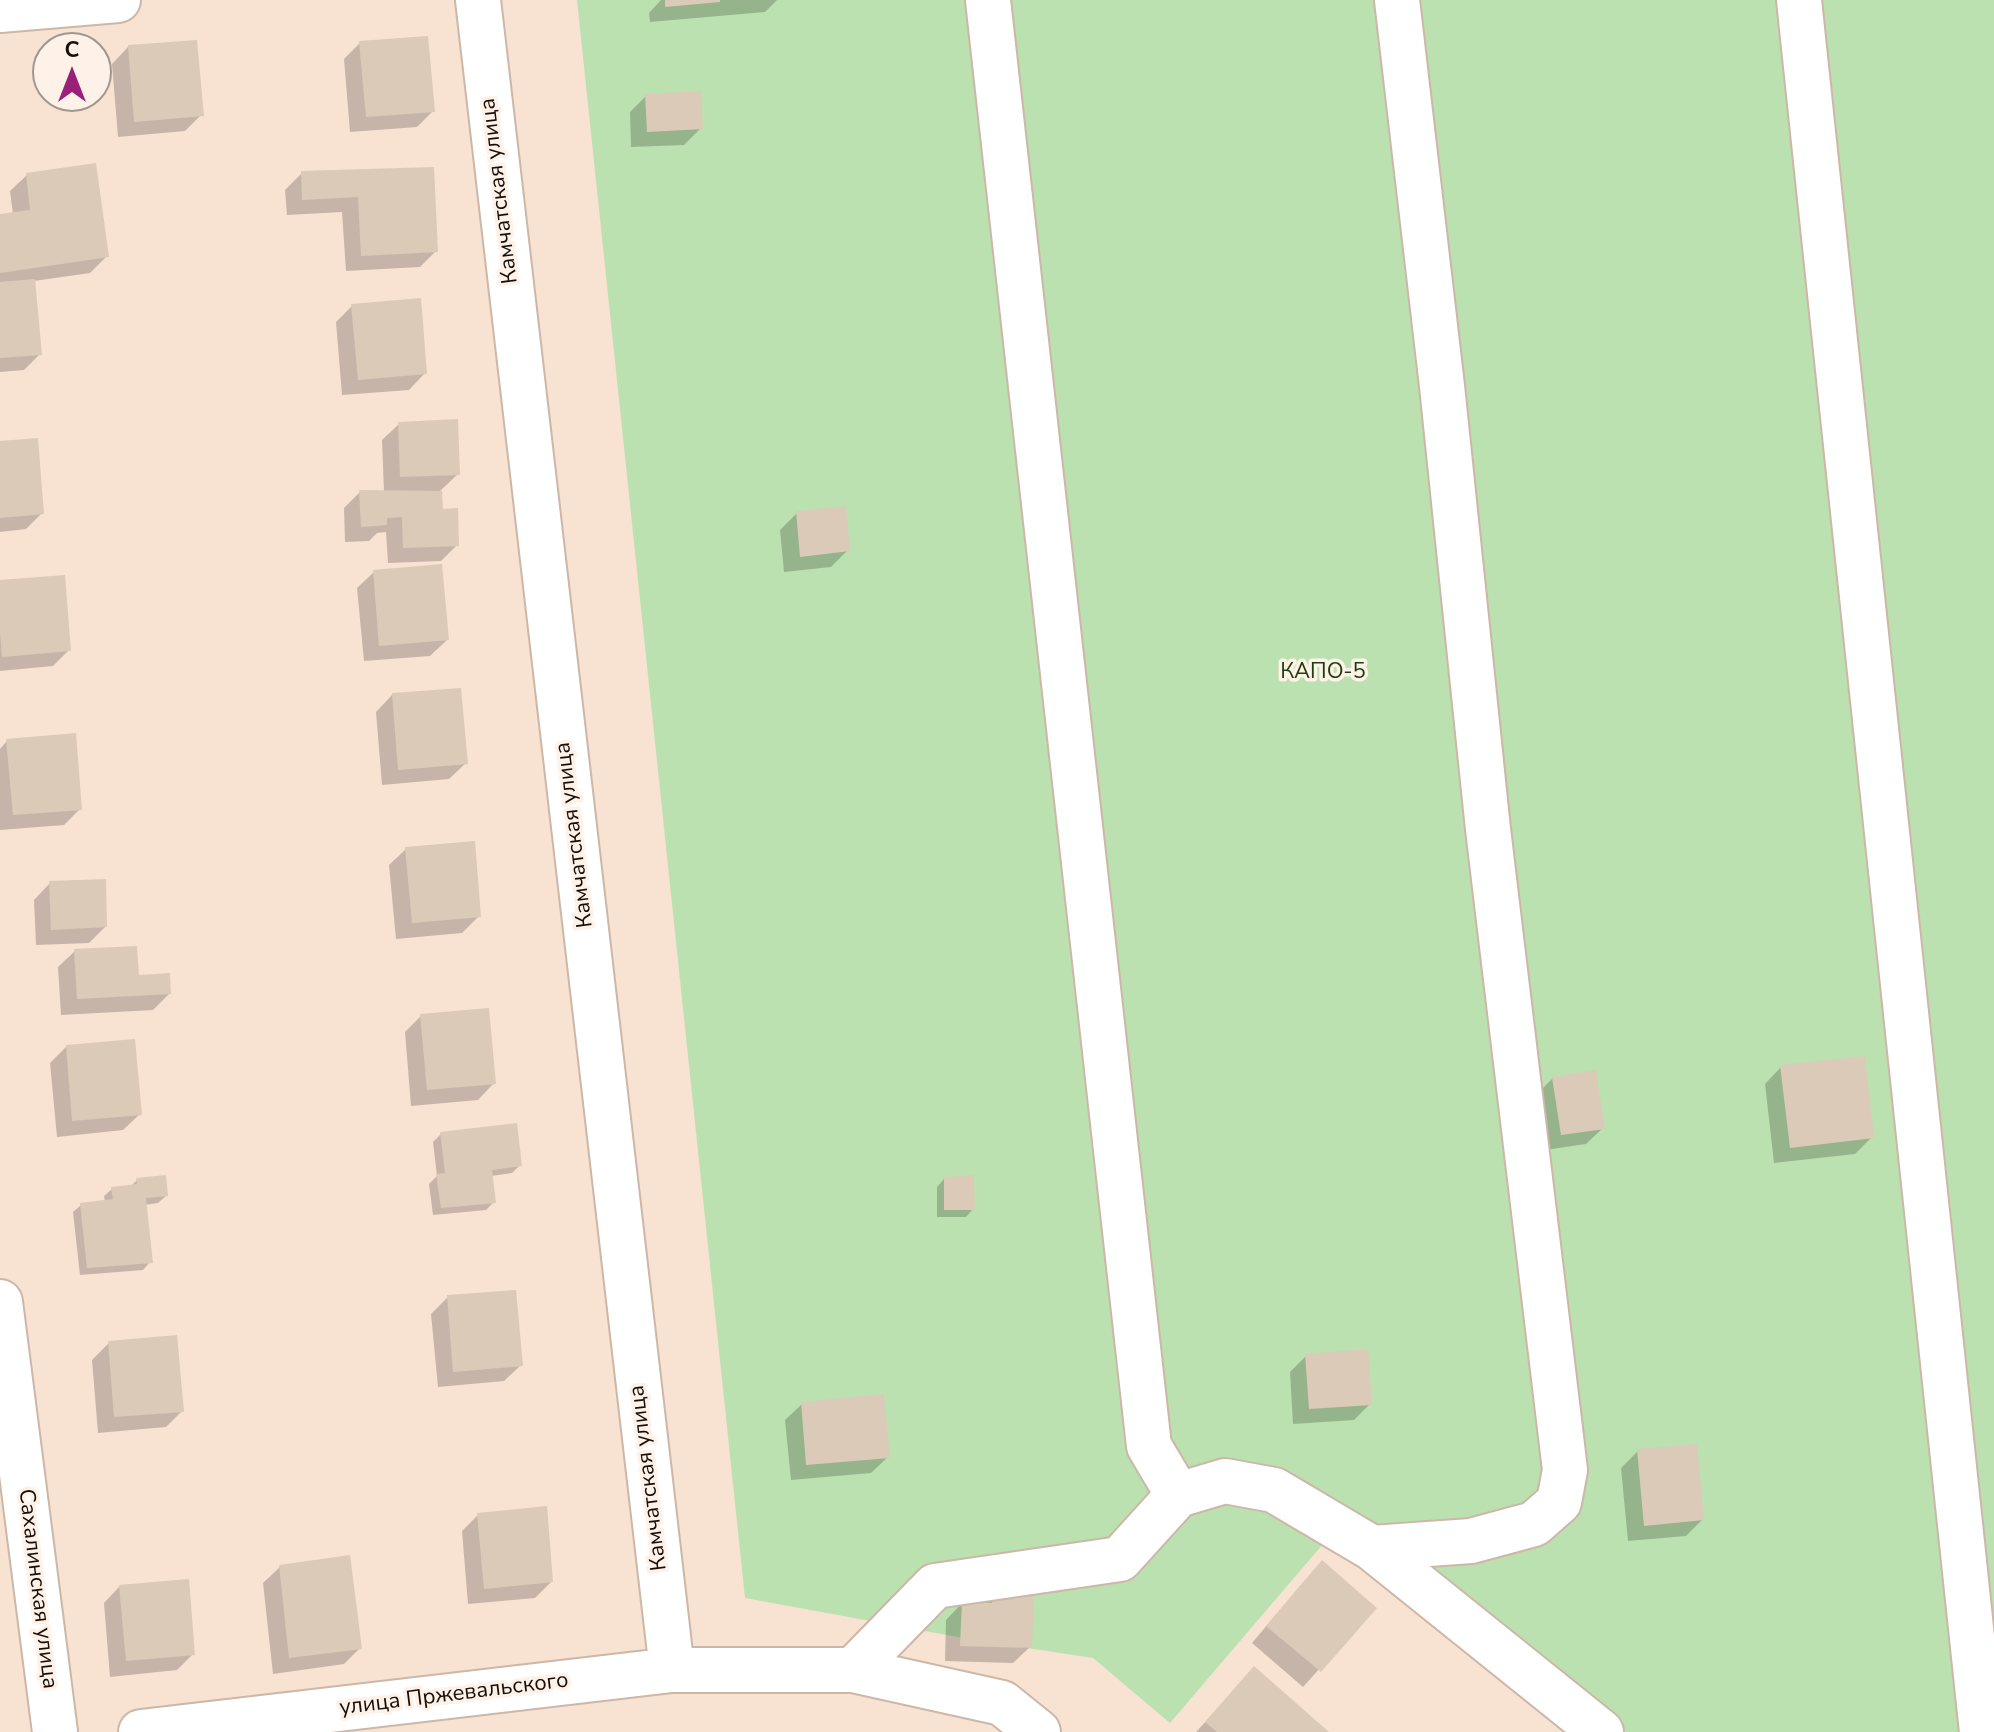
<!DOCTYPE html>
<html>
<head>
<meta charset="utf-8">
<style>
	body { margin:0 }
	#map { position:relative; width:1994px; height:1732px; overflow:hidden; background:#f8e2d2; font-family:"Nunito Sans",sans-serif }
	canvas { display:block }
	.north { position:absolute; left:32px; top:32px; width:80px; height:80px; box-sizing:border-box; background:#fef1e7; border:2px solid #a1968e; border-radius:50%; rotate:0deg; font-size:22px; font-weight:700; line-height:32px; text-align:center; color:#160e09 }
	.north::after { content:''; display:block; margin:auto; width:28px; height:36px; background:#9a2079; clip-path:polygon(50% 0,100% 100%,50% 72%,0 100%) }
</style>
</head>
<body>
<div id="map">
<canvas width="1994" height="1732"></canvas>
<div class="north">С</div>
</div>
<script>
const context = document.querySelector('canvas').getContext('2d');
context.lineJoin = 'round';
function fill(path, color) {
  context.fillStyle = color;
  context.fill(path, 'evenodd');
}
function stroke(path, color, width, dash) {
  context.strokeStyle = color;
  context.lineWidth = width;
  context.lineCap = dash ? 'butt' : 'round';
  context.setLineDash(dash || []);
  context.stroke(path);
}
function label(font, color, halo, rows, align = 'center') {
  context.font = font + ' "Nunito Sans",sans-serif';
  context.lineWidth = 7;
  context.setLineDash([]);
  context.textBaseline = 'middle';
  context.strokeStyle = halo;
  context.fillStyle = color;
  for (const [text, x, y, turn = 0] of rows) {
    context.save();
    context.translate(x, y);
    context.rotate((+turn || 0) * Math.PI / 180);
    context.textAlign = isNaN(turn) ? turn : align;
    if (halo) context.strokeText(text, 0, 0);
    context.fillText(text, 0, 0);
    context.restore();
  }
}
const green = new Path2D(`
	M577,0H1994V1732H1580L1329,1537L1170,1723L1093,1658L974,1640L745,1598Z`);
const shadow = new Path2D(`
	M661,0H777L765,12L650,22L649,13Z
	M360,43L433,111L417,127L350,132L344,59Z
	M128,47L201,115L185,131L118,137L112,64Z
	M646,96L701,128L684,145L631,147L630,112Z
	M432,169L436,251L420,267L346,271L342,212L287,215L285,190L302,173Z
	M27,175L107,256L90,273L34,281L40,354L24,370L0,372V216L13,214L10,191Z
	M352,306L425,373L409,390L342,395L336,322Z
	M399,424L458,474L440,491L441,511L457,545L441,561L388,563L386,532L377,533L369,541L345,542L344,508L360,492H384L382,440Z
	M0,443L42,513L26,529L0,532Z
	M797,513L848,550L831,567L784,572L780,530Z
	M374,572L447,640L430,656L364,661L357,588Z
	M0,582L69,650L53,666L0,671Z
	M392,695L466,763L449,779L382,785L376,712Z
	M7,741L80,809L64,825L0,830V749Z
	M406,849L479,916L462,933L396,939L389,865Z
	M50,883L105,927L89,943L36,945L34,900Z
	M75,951L137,977L169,994L153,1010L61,1015L58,967Z
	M421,1016L494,1083L478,1100L411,1106L405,1032Z
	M67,1046L140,1114L123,1130L57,1137L50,1063Z
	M1781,1067L1872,1137L1855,1154L1774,1163L1765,1084Z
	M1553,1078L1603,1128L1586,1144L1545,1150L1536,1095Z
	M441,1134L520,1165L512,1173L491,1176L494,1202L486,1210L433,1215L429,1184L437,1176L433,1142Z
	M944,1179L973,1209L966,1217H937V1187Z
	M137,1180L166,1196L158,1203L144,1205L150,1262L143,1270L80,1275L73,1212L81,1205L105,1202L104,1196L112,1189L130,1187Z
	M448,1297L521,1365L504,1381L438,1387L431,1314Z
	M109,1343L182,1411L166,1427L98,1433L92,1360Z
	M1306,1356L1370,1404L1354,1420L1293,1424L1290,1372Z
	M802,1404L888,1457L871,1473L791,1480L785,1420Z
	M1638,1451L1702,1520L1686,1536L1628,1541L1621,1468Z
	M478,1515L551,1582L535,1598L468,1604L462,1531Z
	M280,1567L360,1648L344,1664L273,1674L263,1583Z
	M1306,1579L1374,1608L1303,1687L1252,1643Z
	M120,1586L193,1654L177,1670L110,1677L104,1603Z
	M993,1593L1030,1647L1013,1663L945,1661L946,1620L962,1603L982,1604Z
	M1254,1669L1326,1732H1196Z`);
const building = new Path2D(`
	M665,0H720V2L665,7Z
	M428,36L435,112L366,117L359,41Z
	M197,40L204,116L134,122L128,45Z
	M701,91L703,129L647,132L645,94Z
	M96,163L109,257L0,273V214L30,210L26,173Z
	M434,167L438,252L361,256L358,197L302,200L301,171Z
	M35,279L42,355L0,358V282Z
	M421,298L427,374L358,380L351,304Z
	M458,419L460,475L400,477L398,422Z
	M38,438L44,514L0,518V441Z
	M359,490L442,491L443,509L458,508L459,546L403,548L402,517L387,518V525L361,527Z
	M846,506L850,551L800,557L796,511Z
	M442,564L449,640L379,646L373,570Z
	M65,575L71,651L2,657L0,632V580Z
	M461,688L468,764L398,770L392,693Z
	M76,733L82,810L13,815L6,739Z
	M475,841L481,917L412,923L405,847Z
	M106,879L107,927L51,930L49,881Z
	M137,946L139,975L170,973L171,994L77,999L74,949Z
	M489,1008L496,1084L427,1090L420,1014Z
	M135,1039L142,1115L72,1121L66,1045Z
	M1865,1056L1874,1138L1790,1148L1780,1065Z
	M1596,1070L1605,1129L1561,1135L1552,1077Z
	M517,1123L522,1166L492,1170L496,1203L441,1208L436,1174L445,1173L440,1132Z
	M166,1175L168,1196L146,1198L153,1263L87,1268L80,1203L113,1199L111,1187L137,1184L136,1178Z
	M974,1175L975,1210H944V1177Z
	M516,1290L523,1366L453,1372L447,1295Z
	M177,1335L184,1412L114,1417L108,1341Z
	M1368,1349L1372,1405L1309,1409L1305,1354Z
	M884,1394L890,1458L806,1465L801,1402Z
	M1697,1444L1704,1520L1644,1526L1637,1449Z
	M547,1506L553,1582L484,1589L477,1513Z
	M350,1555L362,1649L289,1658L279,1565Z
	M1322,1560L1377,1608L1321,1672L1266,1626Z
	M189,1579L195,1655L126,1661L119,1585Z
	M992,1591L1034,1592L1032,1648L960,1646L962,1601L992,1603Z
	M1254,1666L1329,1732H1217L1205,1722Z`);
const minor = new Path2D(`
	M988,0L1149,1446L1178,1495
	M1799,0L1982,1732
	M0,10L118,0
	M1372,1548L1471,1541L1534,1524L1559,1502L1565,1470L1488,829L1442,386L1397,0
	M672,1670H853L1002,1703L1038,1732
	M853,1670L935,1586L1120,1559L1178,1495L1225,1481L1274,1490L1372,1548L1601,1732`);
const major = new Path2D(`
	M0,1302L55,1732
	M141,1732L672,1670L478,0`);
const streetNames = [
	["Камчатская улица",500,191,-97],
	["Камчатская улица",575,835,-97],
	["Камчатская улица",649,1478,-97],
	["Сахалинская улица",37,1589,83],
	["улица Пржевальского",454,1695,-7]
];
const parkNames = [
	["КАПО-5",1323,673]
];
fill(green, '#bce1b0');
fill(shadow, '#0003');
fill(building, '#dbcab7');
stroke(minor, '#ccb7a8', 48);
stroke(major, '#ccb7a8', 48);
stroke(minor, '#fff', 44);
stroke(major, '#fff', 44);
label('22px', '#160e09', '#fef1e7', streetNames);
label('22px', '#1b3f0c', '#fef1e7', parkNames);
</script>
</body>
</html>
